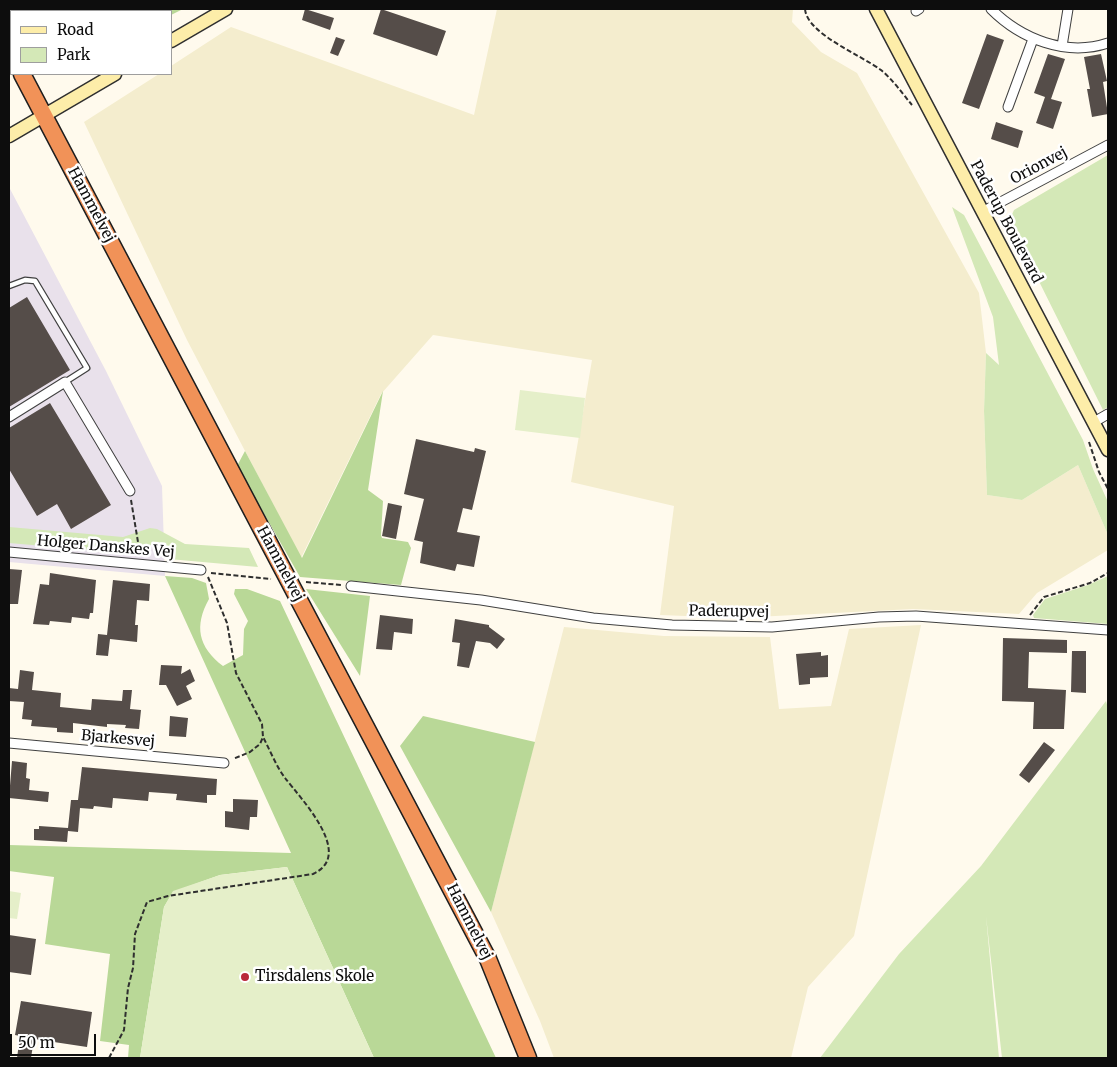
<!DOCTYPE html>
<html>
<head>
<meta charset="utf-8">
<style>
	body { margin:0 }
	#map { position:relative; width:1117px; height:1067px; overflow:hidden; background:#fffaed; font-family:Merriweather,serif }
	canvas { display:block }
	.frame { position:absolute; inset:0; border:10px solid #0d0d0d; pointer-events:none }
	.legend { position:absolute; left:10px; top:10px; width:162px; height:65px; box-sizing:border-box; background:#fff; border:1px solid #9e9e9e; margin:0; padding:6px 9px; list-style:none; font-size:15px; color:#0d0d0d }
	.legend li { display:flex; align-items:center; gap:10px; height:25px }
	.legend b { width:25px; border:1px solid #9e9e9e }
	.scale { position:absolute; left:10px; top:1034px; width:86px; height:22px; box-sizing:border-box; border:2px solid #0d0d0d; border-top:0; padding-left:6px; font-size:15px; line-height:18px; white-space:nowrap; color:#0d0d0d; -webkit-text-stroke:4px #fff; paint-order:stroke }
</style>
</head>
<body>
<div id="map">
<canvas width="1117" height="1067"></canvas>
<div class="frame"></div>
<ul class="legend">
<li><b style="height:6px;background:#fdeda9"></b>Road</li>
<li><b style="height:14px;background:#d4e8b7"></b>Park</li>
</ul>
<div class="scale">50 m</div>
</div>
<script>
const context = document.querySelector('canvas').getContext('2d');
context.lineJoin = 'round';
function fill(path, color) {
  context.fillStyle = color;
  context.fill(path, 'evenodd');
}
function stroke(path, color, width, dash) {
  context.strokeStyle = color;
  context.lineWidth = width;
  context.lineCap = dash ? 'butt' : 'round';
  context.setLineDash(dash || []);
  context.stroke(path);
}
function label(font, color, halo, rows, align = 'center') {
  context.font = font + ' Merriweather,serif';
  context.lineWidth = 5;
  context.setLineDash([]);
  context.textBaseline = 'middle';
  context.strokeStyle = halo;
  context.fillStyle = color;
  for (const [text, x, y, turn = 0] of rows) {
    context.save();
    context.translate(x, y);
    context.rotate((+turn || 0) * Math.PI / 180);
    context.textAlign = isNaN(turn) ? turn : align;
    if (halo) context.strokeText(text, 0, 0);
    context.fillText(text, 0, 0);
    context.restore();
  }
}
const industrial = new Path2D(`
	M9,187L106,371L162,486L165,576L9,562Z`);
const farmland = new Path2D(`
	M497,9H793L792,22L821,52L857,73L979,293L986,353L984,411L987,495L1022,500L1078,465L1108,535V550L1037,593L1019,614L913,609L736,618L660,615L674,506L571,482L592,360L433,335L381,394L301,558L187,340L84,122L159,74H171V66L231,27L474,115Z
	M921,625L854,936L808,987L791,1058H554L540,1021L491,912L564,627L664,636L770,637L779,709L831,706L849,629Z`);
const green = new Path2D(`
	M1108,155V407L1103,410L1009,221L1014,210Z
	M952,207L964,215L1083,440L1093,469L1108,502V535L1078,465L1022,500L987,495L984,411L986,353L999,365L993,317Z
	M9,527L123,537L150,528L157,529L185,544L249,548L258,567L169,559L165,558L160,546L152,544L143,552L136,554L9,543Z
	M1108,576V624L1034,618L1033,615L1045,599L1088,585Z
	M1106,701L1108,708V1058H1002L986,916L999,1058H820L899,954L981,866Z`);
const forest = new Path2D(`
	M14,9H183L171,15V11H15Z
	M383,391L368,490L383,501L381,535L382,538L408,542L411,548L401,585L300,577L237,466L245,451L302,558Z
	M165,576L192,578L206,583L209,599C194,626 198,647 223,666L243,655L244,629L248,621L234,594L235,589H247L280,601L496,1058H374L287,867L220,875L173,892L164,907L140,1058H128L129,1045L100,1041L110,954L45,944L54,877L9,871V845L291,853Z
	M306,589L370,596L360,676Z
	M423,716L535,742L491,912L400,746Z`);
const pitch = new Path2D(`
	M520,390L585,398L580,438L515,430Z
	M287,867L374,1058H140L164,907L173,891L220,875Z
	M9,891L21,893L17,919L9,918Z`);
const building = new Path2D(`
	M305,9L334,18L330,30L302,20Z
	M381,9L446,31L437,56L373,34Z
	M987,34L1004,40L979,109L962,103Z
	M336,37L345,40L338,56L330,53Z
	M1048,54L1065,59L1051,99L1062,102L1053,129L1036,123L1045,97L1034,93Z
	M1101,54L1107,81L1103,82L1108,114L1092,117L1087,89H1090L1084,57Z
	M996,122L1023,131L1018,148L991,139Z
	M27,297L70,370L9,407V308Z
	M50,403L111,505L71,529L57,504L37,516L9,469V428Z
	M416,439L474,452L475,448L486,451L472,510L463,508L457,532L480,536L474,567L457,564L455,571L420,563L423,542L414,540L424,499L404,494Z
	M388,503L402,506L396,539L382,536Z
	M9,569L22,570L18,604H9Z
	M50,573L96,580L93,613H90L89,619L72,617L71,623L50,621L49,625L33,624L40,584L49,585Z
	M113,580L150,584L149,601L137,600L135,625H138L137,642L110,639L108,656L96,655L98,634L107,635Z
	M380,615L413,619L412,634L394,632L392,650L376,649Z
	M455,619L489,625V627L505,639L497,649L490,643L476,641L469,668L457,666L460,643L452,642Z
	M1003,638L1067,640V653L1029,652L1028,688L1066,690L1064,729H1033L1034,702L1002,701Z
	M1072,651H1086V693L1071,692Z
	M821,652V656L828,655V677L810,678V684L799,685L796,654Z
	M161,665L182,666L181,674L190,669L195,681L186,686L192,699L177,706L166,685H159Z
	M20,670L34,672L32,690L61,693L60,707L91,710L92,699L122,701L123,690H132L130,709L141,710L139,729L125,728L126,725L107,724V727L73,723V733L57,732V728L31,726L32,720L22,719L24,702L9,701V688L18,689Z
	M170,716L188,718L186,737L169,736Z
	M1044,742L1055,750L1029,783L1019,775Z
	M12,761L27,763L26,778L30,779L29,790L49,792L48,802L9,798Z
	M82,767L217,779L216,795H207V803L176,800L177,794L149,792L148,801L113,798L112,808L94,806L93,809L80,808L78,832L68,831L67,842L34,840V829H39V826L68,828L71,800H78Z
	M233,799L258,800L257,817H250L249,830L225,827V811L233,812Z
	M9,935L36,939L31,975L9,972Z
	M21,1001L92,1012L87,1047L34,1039L31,1058H17L20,1036L15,1035Z`);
const path = new Path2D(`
	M59,9L61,11
	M805,9C807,34 861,55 881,70C893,80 902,93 912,105
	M122,11L127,9
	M1089,442L1099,472L1108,489
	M131,500L139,548L142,553
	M211,573L271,579
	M208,577L227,623L236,673L262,724L263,737L260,744L250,752L233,759
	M306,582L341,585
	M1030,615L1044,597L1090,583L1108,573
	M109,1058L124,1030L128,988L133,968L135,934L147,902L168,896L313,874C355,855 302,800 285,778C276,766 270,750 263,737`);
const lane = new Path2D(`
	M9,286L25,280L35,281L87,368L65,382`);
const street = new Path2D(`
	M991,9C1021,39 1066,57 1108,43
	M916,11L919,9
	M1062,46L1068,9
	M1008,107L1033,39
	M982,212L1108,145
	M9,417L65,382L130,491
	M1094,422L1108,414
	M9,552L201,570
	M351,586L481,600L593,618L672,625L772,627L879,617L916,616L1108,630
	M9,743L224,763`);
const secondary = new Path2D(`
	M876,9L1108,450
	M171,41L226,9
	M9,136L115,74`);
const highway = new Path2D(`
	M9,49L11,54
	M22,74L488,959L528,1058`);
const markers = [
	[245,977,5,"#b9283a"]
];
const streetNames = [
	["Orionvej",1039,166,-28],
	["Hammelvej",91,205,62],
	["Paderup Boulevard",1006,222,62],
	["Holger Danskes Vej",106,547,5],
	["Hammelvej",280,564,62],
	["Paderupvej",729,612,1],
	["Bjarkesvej",118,739,5],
	["Hammelvej",469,922,63]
];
const poiNames = [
	["Tirsdalens Skole",255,977]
];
fill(industrial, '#e9e1eb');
fill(farmland, '#f4edce');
fill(green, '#d4e8b7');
fill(forest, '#b9d897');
fill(pitch, '#e5efc9');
fill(building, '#554d49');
stroke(lane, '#404040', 7);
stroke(street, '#404040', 11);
stroke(secondary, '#2f2f2f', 15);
stroke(highway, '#1e1e1e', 19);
stroke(path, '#2f2f2f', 2, [5, 2.5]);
stroke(lane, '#fff', 4.5);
stroke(street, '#fff', 9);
stroke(secondary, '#fdeda9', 12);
stroke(highway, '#f19258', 16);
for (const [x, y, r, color] of markers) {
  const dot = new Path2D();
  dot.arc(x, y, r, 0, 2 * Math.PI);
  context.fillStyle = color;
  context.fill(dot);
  stroke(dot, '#fff', 2);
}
label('15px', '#0d0d0d', '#fff', streetNames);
label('15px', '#0d0d0d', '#fff', poiNames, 'left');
</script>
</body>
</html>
